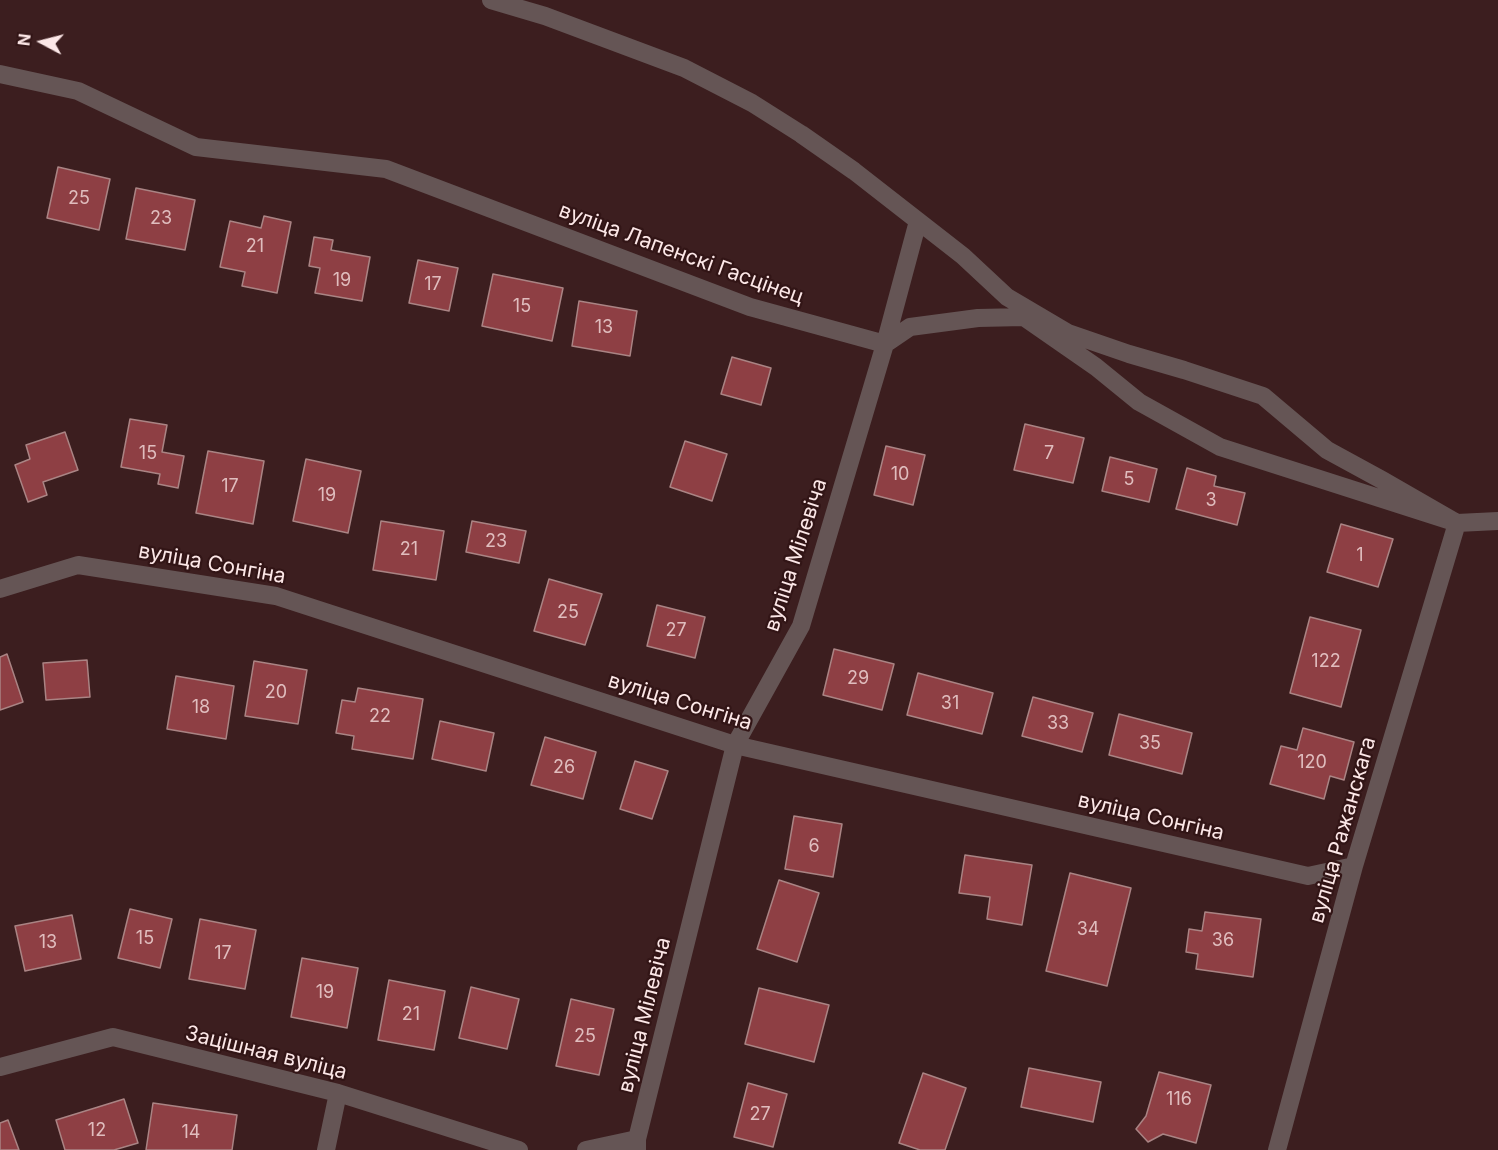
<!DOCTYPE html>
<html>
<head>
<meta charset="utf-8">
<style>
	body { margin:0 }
	#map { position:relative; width:1498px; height:1150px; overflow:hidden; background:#3c1e1f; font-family:Inter,sans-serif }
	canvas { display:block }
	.north { position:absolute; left:12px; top:12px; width:60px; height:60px; -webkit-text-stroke:4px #321516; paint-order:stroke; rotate:277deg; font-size:16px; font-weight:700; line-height:24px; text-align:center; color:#fce7e7 }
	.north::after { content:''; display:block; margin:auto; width:21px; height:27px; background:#fce7e7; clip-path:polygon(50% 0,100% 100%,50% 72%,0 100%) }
</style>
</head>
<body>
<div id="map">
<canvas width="1498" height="1150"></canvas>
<div class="north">N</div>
</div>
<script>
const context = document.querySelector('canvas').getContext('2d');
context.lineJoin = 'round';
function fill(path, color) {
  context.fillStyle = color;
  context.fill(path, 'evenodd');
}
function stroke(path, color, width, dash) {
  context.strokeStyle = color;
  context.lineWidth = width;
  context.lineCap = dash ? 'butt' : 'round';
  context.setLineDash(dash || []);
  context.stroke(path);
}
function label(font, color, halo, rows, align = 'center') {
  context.font = font + ' Inter,sans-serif';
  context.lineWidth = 4.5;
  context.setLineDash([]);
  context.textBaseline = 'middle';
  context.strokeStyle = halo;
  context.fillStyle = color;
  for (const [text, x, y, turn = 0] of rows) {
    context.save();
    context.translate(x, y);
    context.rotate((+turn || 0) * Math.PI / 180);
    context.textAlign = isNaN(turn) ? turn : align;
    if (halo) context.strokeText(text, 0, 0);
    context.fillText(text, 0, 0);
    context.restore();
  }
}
const building = new Path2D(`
	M58,167L110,179L99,230L47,218Z
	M136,188L195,200L185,250L126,239Z
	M264,216L291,222L277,293L242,286L245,272L220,267L230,221L261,228Z
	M314,237L333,240L331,250L370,257L362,301L315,293L320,268L309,266Z
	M418,260L458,268L449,311L409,303Z
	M493,274L563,288L552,341L482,326Z
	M579,301L637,311L630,356L572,346Z
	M732,357L771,368L761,405L721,394Z
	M130,419L167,425L162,452L184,456L178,488L158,484L160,474L121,467Z
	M1025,424L1084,438L1073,483L1014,470Z
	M65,432L78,470L43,482L47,495L28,502L15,465L30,459L26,445Z
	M685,441L727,454L712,501L670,487Z
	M886,446L925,455L913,505L874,495Z
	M208,451L264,461L253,524L196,513Z
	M1110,457L1157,469L1149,502L1102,491Z
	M306,459L361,471L348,533L293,521Z
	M1187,468L1216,476L1214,486L1245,493L1237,525L1176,509Z
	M381,521L444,531L436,580L373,570Z
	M472,521L526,531L519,563L466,552Z
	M1341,524L1393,539L1378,587L1327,572Z
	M549,579L602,594L585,645L534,631Z
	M657,605L705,617L695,658L647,646Z
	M1310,617L1361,630L1341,707L1290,693Z
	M834,649L894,664L882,710L823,695Z
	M7,654L23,702L0,710V657Z
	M87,660L90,697L46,700L43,663Z
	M254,661L307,670L298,724L245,716Z
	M918,673L993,693L982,734L907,715Z
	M176,676L234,686L226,739L167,729Z
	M358,688L423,699L413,759L352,749L354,736L336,733L342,700L355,702Z
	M1033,697L1093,713L1082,752L1022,736Z
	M1119,714L1192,733L1182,774L1109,755Z
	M440,721L494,733L486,771L432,759Z
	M1303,728L1354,742L1344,780L1330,776L1324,799L1270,784L1281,746L1297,750Z
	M545,737L596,752L583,799L531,785Z
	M635,761L668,771L652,819L620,809Z
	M794,816L842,824L833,877L785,869Z
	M965,855L1032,865L1022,925L987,919L990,897L959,893Z
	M1070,873L1131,888L1107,986L1046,971Z
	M779,880L819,893L797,962L757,949Z
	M130,909L172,919L160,968L118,958Z
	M1205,912L1261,919L1253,977L1196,969L1198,954L1186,952L1189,929L1202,931Z
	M72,915L81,959L25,971L15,926Z
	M200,919L256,930L245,989L189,979Z
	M302,958L358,968L347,1028L291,1017Z
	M389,980L445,991L434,1050L378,1040Z
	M471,987L519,999L507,1049L459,1038Z
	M759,988L829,1005L814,1062L745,1044Z
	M571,999L614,1009L599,1075L556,1066Z
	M1029,1068L1101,1082L1093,1122L1021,1107Z
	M1159,1072L1211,1085L1196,1143L1163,1134L1148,1142L1136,1129L1146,1116Z
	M923,1073L966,1088L945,1150H920L899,1143Z
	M748,1083L787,1094L773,1147L734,1137Z
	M124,1099L138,1143L114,1150H65L56,1120Z
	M153,1103L237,1115L232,1150H146Z
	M8,1120L19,1150H0V1123Z`);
const minor = new Path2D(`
	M491,0L545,16L684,68L752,103L801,134L854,171L963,256L1007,297L1068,333L1129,354L1184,370L1263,396L1327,450L1382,480L1457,523L1498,521
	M0,74L78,91L196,147L386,169L750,307L885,344L910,327L978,318L1024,317L1096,367L1139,402L1220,447L1457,523
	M0,589L78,565L276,596L735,745L1308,876L1354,866
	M0,1067L113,1037L338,1093L519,1150
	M326,1150L338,1093
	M586,1150L637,1139
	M637,1150V1139L735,745L801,626L885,344L918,221
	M1277,1150L1354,866L1457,523`);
const numberNames = [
	["25",79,199],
	["23",161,219],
	["21",255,247],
	["19",342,281],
	["17",433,285],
	["15",522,307],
	["13",604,328],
	["15",148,454],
	["7",1049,454],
	["10",900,475],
	["5",1129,480],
	["17",230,487],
	["19",327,496],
	["3",1211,501],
	["23",496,542],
	["21",409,550],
	["1",1360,556],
	["25",568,613],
	["27",676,631],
	["122",1326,662],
	["29",858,679],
	["20",276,693],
	["31",950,704],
	["18",201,708],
	["22",380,717],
	["33",1058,724],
	["35",1150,744],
	["120",1312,763],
	["26",564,768],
	["6",814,847],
	["34",1088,930],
	["15",145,939],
	["36",1223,941],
	["13",48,943],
	["17",223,954],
	["19",325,993],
	["21",411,1015],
	["25",585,1037],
	["116",1179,1100],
	["27",760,1115],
	["12",97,1131],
	["14",191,1133]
];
const streetNames = [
	["вуліца Лапенскі Гасцінец",681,254,20],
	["вуліца Мілевіча",796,555,-72],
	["вуліца Сонгіна",212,564,10],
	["вуліца Сонгіна",680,702,17],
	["вуліца Сонгіна",1151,817,13],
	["вуліца Ражанскага",1343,830,-74],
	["вуліца Мілевіча",645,1015,-76],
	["Зацішная вуліца",266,1053,14]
];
fill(building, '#8e3f44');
stroke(building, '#aa8484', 1.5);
stroke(minor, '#655555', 18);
label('18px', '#e0bdbe', null, numberNames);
label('21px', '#fce7e7', '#321516', streetNames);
</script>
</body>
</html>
